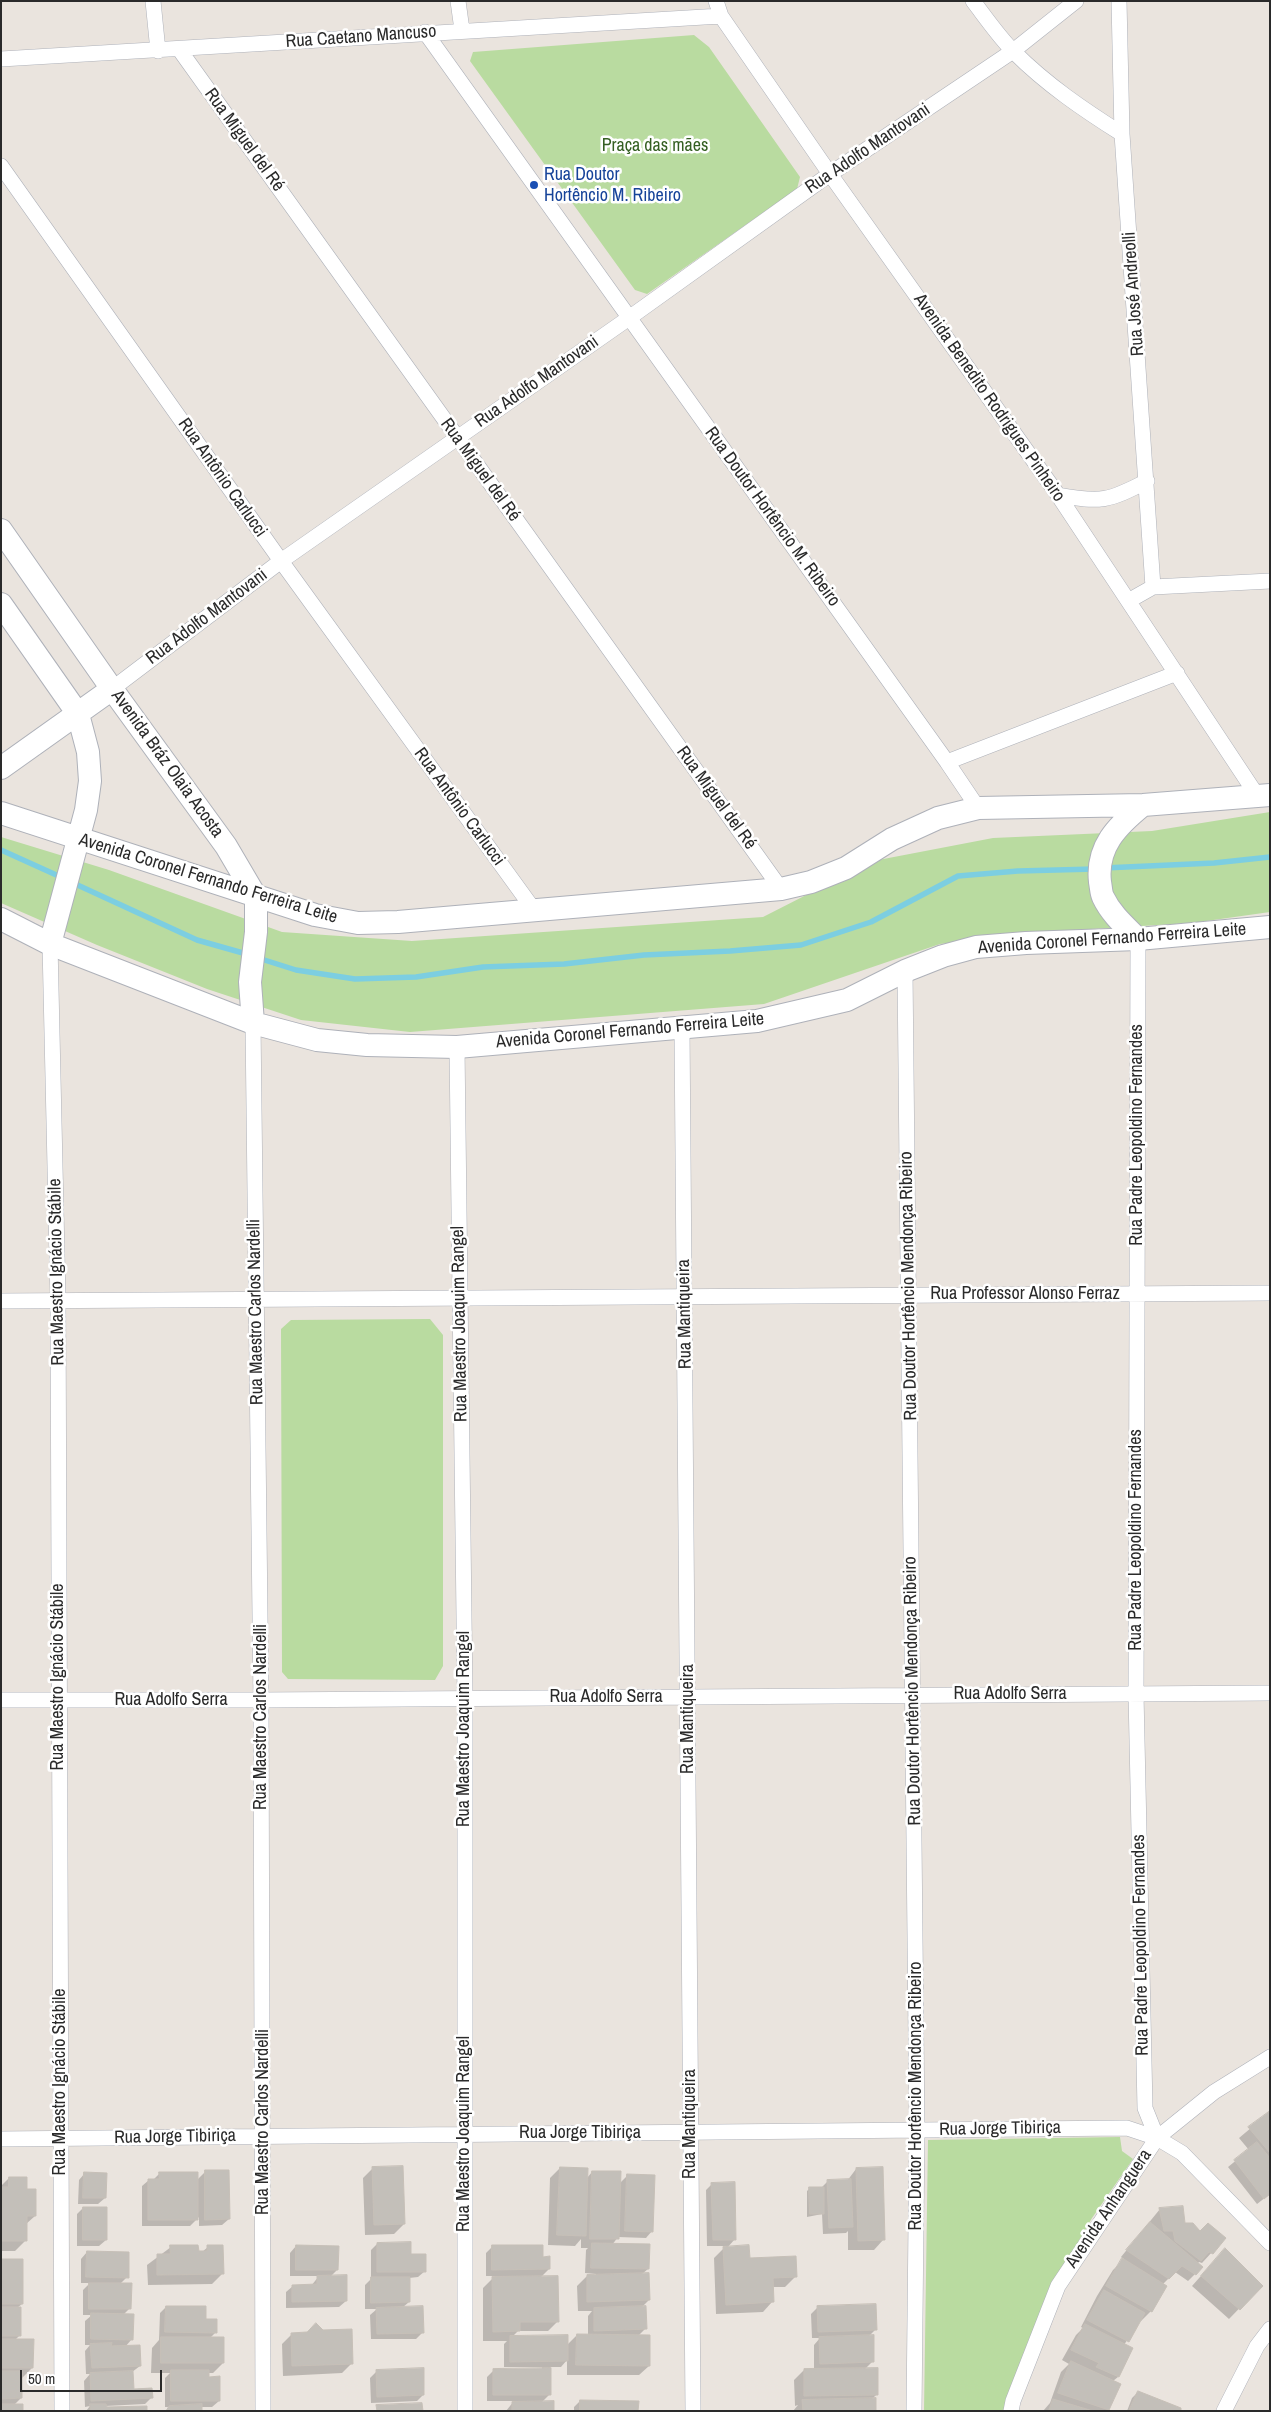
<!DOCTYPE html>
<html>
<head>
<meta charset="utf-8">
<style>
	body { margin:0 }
	#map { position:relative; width:1271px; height:2412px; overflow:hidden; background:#eae4de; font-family:"Archivo Narrow",sans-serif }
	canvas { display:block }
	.frame { position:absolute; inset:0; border:2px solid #2a2a2a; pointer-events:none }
	.scale { position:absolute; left:20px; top:2370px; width:142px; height:22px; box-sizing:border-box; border:2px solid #2a2a2a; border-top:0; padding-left:6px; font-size:15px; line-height:18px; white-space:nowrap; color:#2a2a2a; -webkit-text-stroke:4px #fff; paint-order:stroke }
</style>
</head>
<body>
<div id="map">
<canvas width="1271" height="2412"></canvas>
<div class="frame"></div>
<div class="scale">50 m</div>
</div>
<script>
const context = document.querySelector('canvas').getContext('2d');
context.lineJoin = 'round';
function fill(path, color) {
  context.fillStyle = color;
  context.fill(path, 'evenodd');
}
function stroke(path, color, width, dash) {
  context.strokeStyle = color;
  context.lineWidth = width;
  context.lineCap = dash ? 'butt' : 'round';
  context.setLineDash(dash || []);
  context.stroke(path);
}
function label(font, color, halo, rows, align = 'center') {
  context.font = font + ' "Archivo Narrow",sans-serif';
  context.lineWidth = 5;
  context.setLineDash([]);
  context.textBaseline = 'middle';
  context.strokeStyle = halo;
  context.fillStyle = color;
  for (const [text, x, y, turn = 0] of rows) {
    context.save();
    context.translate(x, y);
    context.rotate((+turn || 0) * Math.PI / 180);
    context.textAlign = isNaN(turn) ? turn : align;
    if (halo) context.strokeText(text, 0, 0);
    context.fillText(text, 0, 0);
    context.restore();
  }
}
const green = new Path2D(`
	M694,35L709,47L800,177L797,189L647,294L635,290L470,61L473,52Z
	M1270,812V912L1192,923L1041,932L940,944L764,1004L410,1032L301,1020L207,989L97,945L1,903V837L109,870L282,932L412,941L763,917L873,861L993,838L1152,831Z
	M430,1319L443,1335V1666L435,1680L288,1679L282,1672L281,1329L291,1320Z
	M1120,2137L1122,2151L1133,2159L1092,2218L1055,2282L1006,2411H924L928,2140Z`);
const shadow = new Path2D(`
	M1270,2112V2194L1257,2204L1228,2167L1249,2150L1239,2138Z
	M373,2168L404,2224L394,2234L365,2235L363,2178Z
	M560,2168L587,2178L592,2172L619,2184L627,2176L652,2231L646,2238L618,2237L612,2245L648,2269L642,2274L649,2300L641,2308L645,2329L638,2336L649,2366L639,2375H567V2360L561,2367H550V2394L542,2402L553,2411H506L514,2401H487V2377L494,2370H542V2367H504V2344L507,2341H483V2288L495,2276H486V2253L492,2247L542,2258L549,2269L540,2278L558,2321L548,2331H518L512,2337L567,2345L577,2335H588V2316L592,2311H578L577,2286L587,2276H596V2274L585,2273L586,2250L588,2248H581V2239L575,2246L548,2245L550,2178Z
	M856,2169L883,2240L874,2250H848V2231L846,2233L823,2234L822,2214L807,2217V2191L810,2188H821L827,2182L847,2181Z
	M205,2172L229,2219L222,2225L199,2226V2217L190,2226H142V2186L149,2180H153L160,2173L197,2180Z
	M85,2173L105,2198L98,2204H78L79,2180Z
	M9,2178L25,2190L35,2216L26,2224L25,2241L15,2251H1V2186Z
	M712,2184L735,2239L727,2248L749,2259L795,2277L785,2287H772V2302L763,2312L716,2314L714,2258L726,2246H707L706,2190Z
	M83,2208L106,2240L99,2246H77V2214Z
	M1160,2209L1200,2232L1224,2239L1202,2263L1199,2262L1197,2264L1195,2274L1188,2281L1175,2272L1162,2285L1151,2311L1141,2321L1140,2320L1124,2345L1131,2349L1118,2377L1113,2381L1119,2384L1107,2411H1043L1050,2403L1061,2372L1069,2364L1062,2360L1076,2335L1083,2328L1081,2327L1097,2296L1113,2270L1124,2259L1121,2257Z
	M377,2244L410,2255L425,2271L418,2277L409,2278V2302L402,2308L423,2332L416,2339H371L370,2315L377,2309H365V2285L371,2279V2250Z
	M296,2246L337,2270L330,2277L346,2301L339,2307L286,2308V2292L293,2286H311L319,2276H290V2253Z
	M171,2247L197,2253L202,2252L208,2247L222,2274L212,2284L148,2285L147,2265Z
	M87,2252L127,2277L120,2284L130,2308L123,2315L132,2339L125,2347L140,2366L132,2372L133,2390L151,2398L145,2404L105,2406L106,2409L146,2411H86L90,2406L85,2407L84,2381L90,2374H86L85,2351L90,2345H85V2321L92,2315H83V2290L90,2283H81V2259Z
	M1,2260L22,2304L17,2308L20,2335L15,2340L32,2368L22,2378L21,2398L14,2405L1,2411Z
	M1215,2260L1261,2286L1229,2319L1192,2286Z
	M166,2307L205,2321L216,2332L210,2338L223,2363L213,2373H208V2378L219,2401L212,2407H201L200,2411H166L170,2407H165V2378L170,2373H151L152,2348L159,2340L160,2313Z
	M818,2307L875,2330L869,2336L873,2361L865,2369L877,2394L872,2399L875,2411H793L798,2405L795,2406L794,2380L804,2370H814V2345L820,2338H812L811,2314Z
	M308,2333L352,2363L342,2373L283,2376L282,2344L292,2334Z
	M377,2371L423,2395L417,2401L371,2403L370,2378Z
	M1138,2392L1179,2411H1127L1132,2398Z
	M580,2401L637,2411H574V2407Z`);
const stream = new Path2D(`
	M1,850L63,878
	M1104,868L1214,863L1270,857
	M71,882L197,940L250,955
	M258,958L296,970L355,979L416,977L483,967L564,964L644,955L730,951L801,945L871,922L958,876L1018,871L1095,869`);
const building = new Path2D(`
	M1270,2111V2153L1248,2127Z
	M1257,2142L1270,2158V2194L1264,2199L1234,2160Z
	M403,2166L405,2224L374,2225L372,2167Z
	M560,2167L588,2168L586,2236L557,2235Z
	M883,2167L885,2240L858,2241L856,2168Z
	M205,2170H229L230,2219L205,2220Z
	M592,2171H621L619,2239H590Z
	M84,2172L107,2173L106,2198H83Z
	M159,2172H198V2220H148V2179H159Z
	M627,2174L655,2175L653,2232L625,2231Z
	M9,2177H27V2189H36V2216H27V2241H1L2,2187H8Z
	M851,2179L853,2227L829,2228L827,2180Z
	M735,2182L736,2240H713L711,2183Z
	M809,2187H824V2214H810Z
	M1183,2206L1185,2223H1193L1200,2231L1208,2223L1226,2238L1213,2254L1209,2252L1201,2261L1175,2241L1173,2231H1164L1159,2208Z
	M83,2207H107V2240H83Z
	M1150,2222L1203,2267L1196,2275L1182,2266L1169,2279L1126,2250Z
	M411,2242V2254H426V2272H377V2243Z
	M592,2243L650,2244L649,2269L591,2268Z
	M170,2245H198L199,2251H207V2245H223L224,2274L157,2275V2254H170Z
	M296,2245L339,2246L338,2270H296Z
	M492,2245H543V2257L550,2256V2269L492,2270Z
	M749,2245L750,2258L796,2256L797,2277L773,2278L774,2302L726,2305L723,2247Z
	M1225,2248L1263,2286L1240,2310L1201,2276Z
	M87,2251L129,2252V2278L86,2277Z
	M1122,2258L1167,2286L1152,2312L1106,2286Z
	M1,2259H23V2304H1Z
	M649,2273L650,2300L587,2302V2275Z
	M347,2275V2301L292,2302V2285L317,2284V2276Z
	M558,2276L559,2322H520V2331L493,2332L492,2277Z
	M371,2277H410V2302L371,2303Z
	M89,2283H132L131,2309H89Z
	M1104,2290L1145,2313L1129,2342L1087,2320Z
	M876,2304L877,2330L818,2332L817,2306Z
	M166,2306H206V2319H217V2333L165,2332Z
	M423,2306L424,2333L377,2334L376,2308Z
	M646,2306L647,2329L594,2331V2308Z
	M1,2307H21V2336H1Z
	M91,2313L134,2314L133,2340L91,2339Z
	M316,2323L323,2330L352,2329L353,2364L292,2366L291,2333L307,2332Z
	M1085,2324L1133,2348L1119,2377L1096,2367L1099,2363L1071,2350Z
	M577,2334L650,2335V2366L576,2365Z
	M568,2335V2361L510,2362V2336Z
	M874,2335V2362L820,2364L819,2337Z
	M161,2337H224V2363H161Z
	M1,2339H34L33,2368H1Z
	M112,2343L111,2346L140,2345L141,2366L92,2368L90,2344Z
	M1071,2361L1121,2384L1109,2410L1058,2393Z
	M424,2368V2395L377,2397L376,2370Z
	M551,2368V2395H493V2369Z
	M878,2368V2395L804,2396V2369Z
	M171,2370H209V2377L220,2376V2401H171Z
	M1,2371H22V2398L1,2399Z
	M133,2371L134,2389L152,2388L153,2398L91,2401L90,2373Z
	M1138,2391L1181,2408V2411H1129Z
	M876,2398V2411H803L802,2400Z
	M1053,2399L1093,2411H1049Z
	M580,2400L639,2401L638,2411H580Z
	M554,2401V2411H512V2402Z
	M422,2403L423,2411H377L376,2405Z
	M1,2404H23V2411H1Z
	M90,2404H106L107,2407L147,2406V2411H91Z
	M202,2404V2411H166L169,2406Z`);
const street = new Path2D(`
	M153,1L158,51
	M458,1L462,30
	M716,1L721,16L830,174L1058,495L1258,797
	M973,1C986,18 999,37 1014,52C1047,85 1084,110 1122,134
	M1119,1L1122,134L1153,587
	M425,32L947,762L978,808
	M179,49L781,889
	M1,59L721,16
	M1,166L281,561L534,910
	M1058,495C1101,503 1109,501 1147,481
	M1130,600L1153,587L1270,581
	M112,689L281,561L629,318L830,174L1013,51L1076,1
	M947,762L1177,673
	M1138,939L1136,1694L1145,2108L1157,2138
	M50,944L58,1300L62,2411
	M905,971L917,2130L914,2411
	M253,1023L261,1700L263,2411
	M682,1028L693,2411
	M457,1047L465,1698V2411
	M1,1301L1270,1293
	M1,1700H261L1270,1693
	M1,2139L1127,2128L1157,2138L1182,2153L1270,2243
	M1011,2411L1013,2401L1058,2286L1157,2138L1214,2092L1270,2057
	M1224,2411L1257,2346L1270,2329`);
const secondary = new Path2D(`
	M1,530L112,689L226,846L256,897V932L250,982L253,1023
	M1,604L78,714L88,752L90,781L86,810L50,944
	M1,768L112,689
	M1,813L315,915L358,923L398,922L781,889L811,882L846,868L892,839L938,818L978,808L1143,805L1270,795
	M1,919L50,944L253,1023L317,1040L367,1045L457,1047L757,1021L847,1000L905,971L943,956L976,947L1026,943L1138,939L1270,927
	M1138,939C1125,926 1111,914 1103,897C1101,893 1101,887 1100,882C1096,847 1117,826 1143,805`);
const markers = [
	[534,185,5,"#1a4fb4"]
];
const streetNames = [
	["Rua Caetano Mancuso",361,37,-4],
	["Rua Miguel del Ré",244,140,54],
	["Rua Adolfo Mantovani",868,149,-34],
	["Rua José Andreolli",1134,294,-94],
	["Rua Adolfo Mantovani",537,382,-35],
	["Avenida Benedito Rodrigues Pinheiro",989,398,55],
	["Rua Miguel del Ré",480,470,54],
	["Rua Antônio Carlucci",222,478,55],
	["Rua Doutor Hortêncio M. Ribeiro",772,517,54],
	["Rua Adolfo Mantovani",207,617,-37],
	["Avenida Bráz Olaia Acosta",167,764,54],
	["Rua Miguel del Ré",716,798,54],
	["Rua Antônio Carlucci",459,807,54],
	["Avenida Coronel Fernando Ferreira Leite",208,879,17],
	["Avenida Coronel Fernando Ferreira Leite",1112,939,-4],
	["Avenida Coronel Fernando Ferreira Leite",630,1031,-5],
	["Rua Padre Leopoldino Fernandes",1137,1135,-90],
	["Rua Maestro Ignácio Stábile",57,1272,-91],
	["Rua Doutor Hortêncio Mendonça Ribeiro",909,1286,-91],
	["Rua Professor Alonso Ferraz",1025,1294],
	["Rua Maestro Carlos Nardelli",256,1312,-91],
	["Rua Mantiqueira",685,1314,-91],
	["Rua Maestro Joaquim Rangel",460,1324,-91],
	["Rua Padre Leopoldino Fernandes",1136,1540,-90],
	["Rua Maestro Ignácio Stábile",58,1677,-90],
	["Rua Doutor Hortêncio Mendonça Ribeiro",913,1691,-91],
	["Rua Adolfo Serra",1010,1694],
	["Rua Adolfo Serra",606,1697],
	["Rua Adolfo Serra",171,1700],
	["Rua Maestro Carlos Nardelli",261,1717,-90],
	["Rua Mantiqueira",688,1719,-90],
	["Rua Maestro Joaquim Rangel",464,1729,-90],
	["Rua Padre Leopoldino Fernandes",1141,1945,-91],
	["Rua Maestro Ignácio Stábile",60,2082,-90],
	["Rua Doutor Hortêncio Mendonça Ribeiro",916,2096,-90],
	["Rua Maestro Carlos Nardelli",263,2122,-90],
	["Rua Mantiqueira",690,2124,-90],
	["Rua Jorge Tibiriça",1000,2129,-1],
	["Rua Jorge Tibiriça",580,2133],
	["Rua Maestro Joaquim Rangel",464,2134,-90],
	["Rua Jorge Tibiriça",175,2137,-1],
	["Avenida Anhanguera",1109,2209,-56]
];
const parkNames = [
	["Praça das mães",655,146]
];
const transitNames = [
	["Rua Doutor",544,175],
	["Hortêncio M. Ribeiro",544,196]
];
fill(green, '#b9dba0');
fill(shadow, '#0003');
stroke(stream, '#7ccee1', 5.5);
fill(building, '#c3bfb9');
stroke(building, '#c6bfb7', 1);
stroke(street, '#aeb1b9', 16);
stroke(secondary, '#aeb1b9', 24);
stroke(street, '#fff', 15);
stroke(secondary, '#fff', 22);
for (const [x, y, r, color] of markers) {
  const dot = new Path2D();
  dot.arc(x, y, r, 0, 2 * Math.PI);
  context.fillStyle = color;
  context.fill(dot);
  stroke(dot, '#fff', 2);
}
label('18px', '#2a2a2a', '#fff', streetNames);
label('18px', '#345f22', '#fff', parkNames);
label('18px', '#164399', '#fff', transitNames, 'left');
</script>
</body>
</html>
